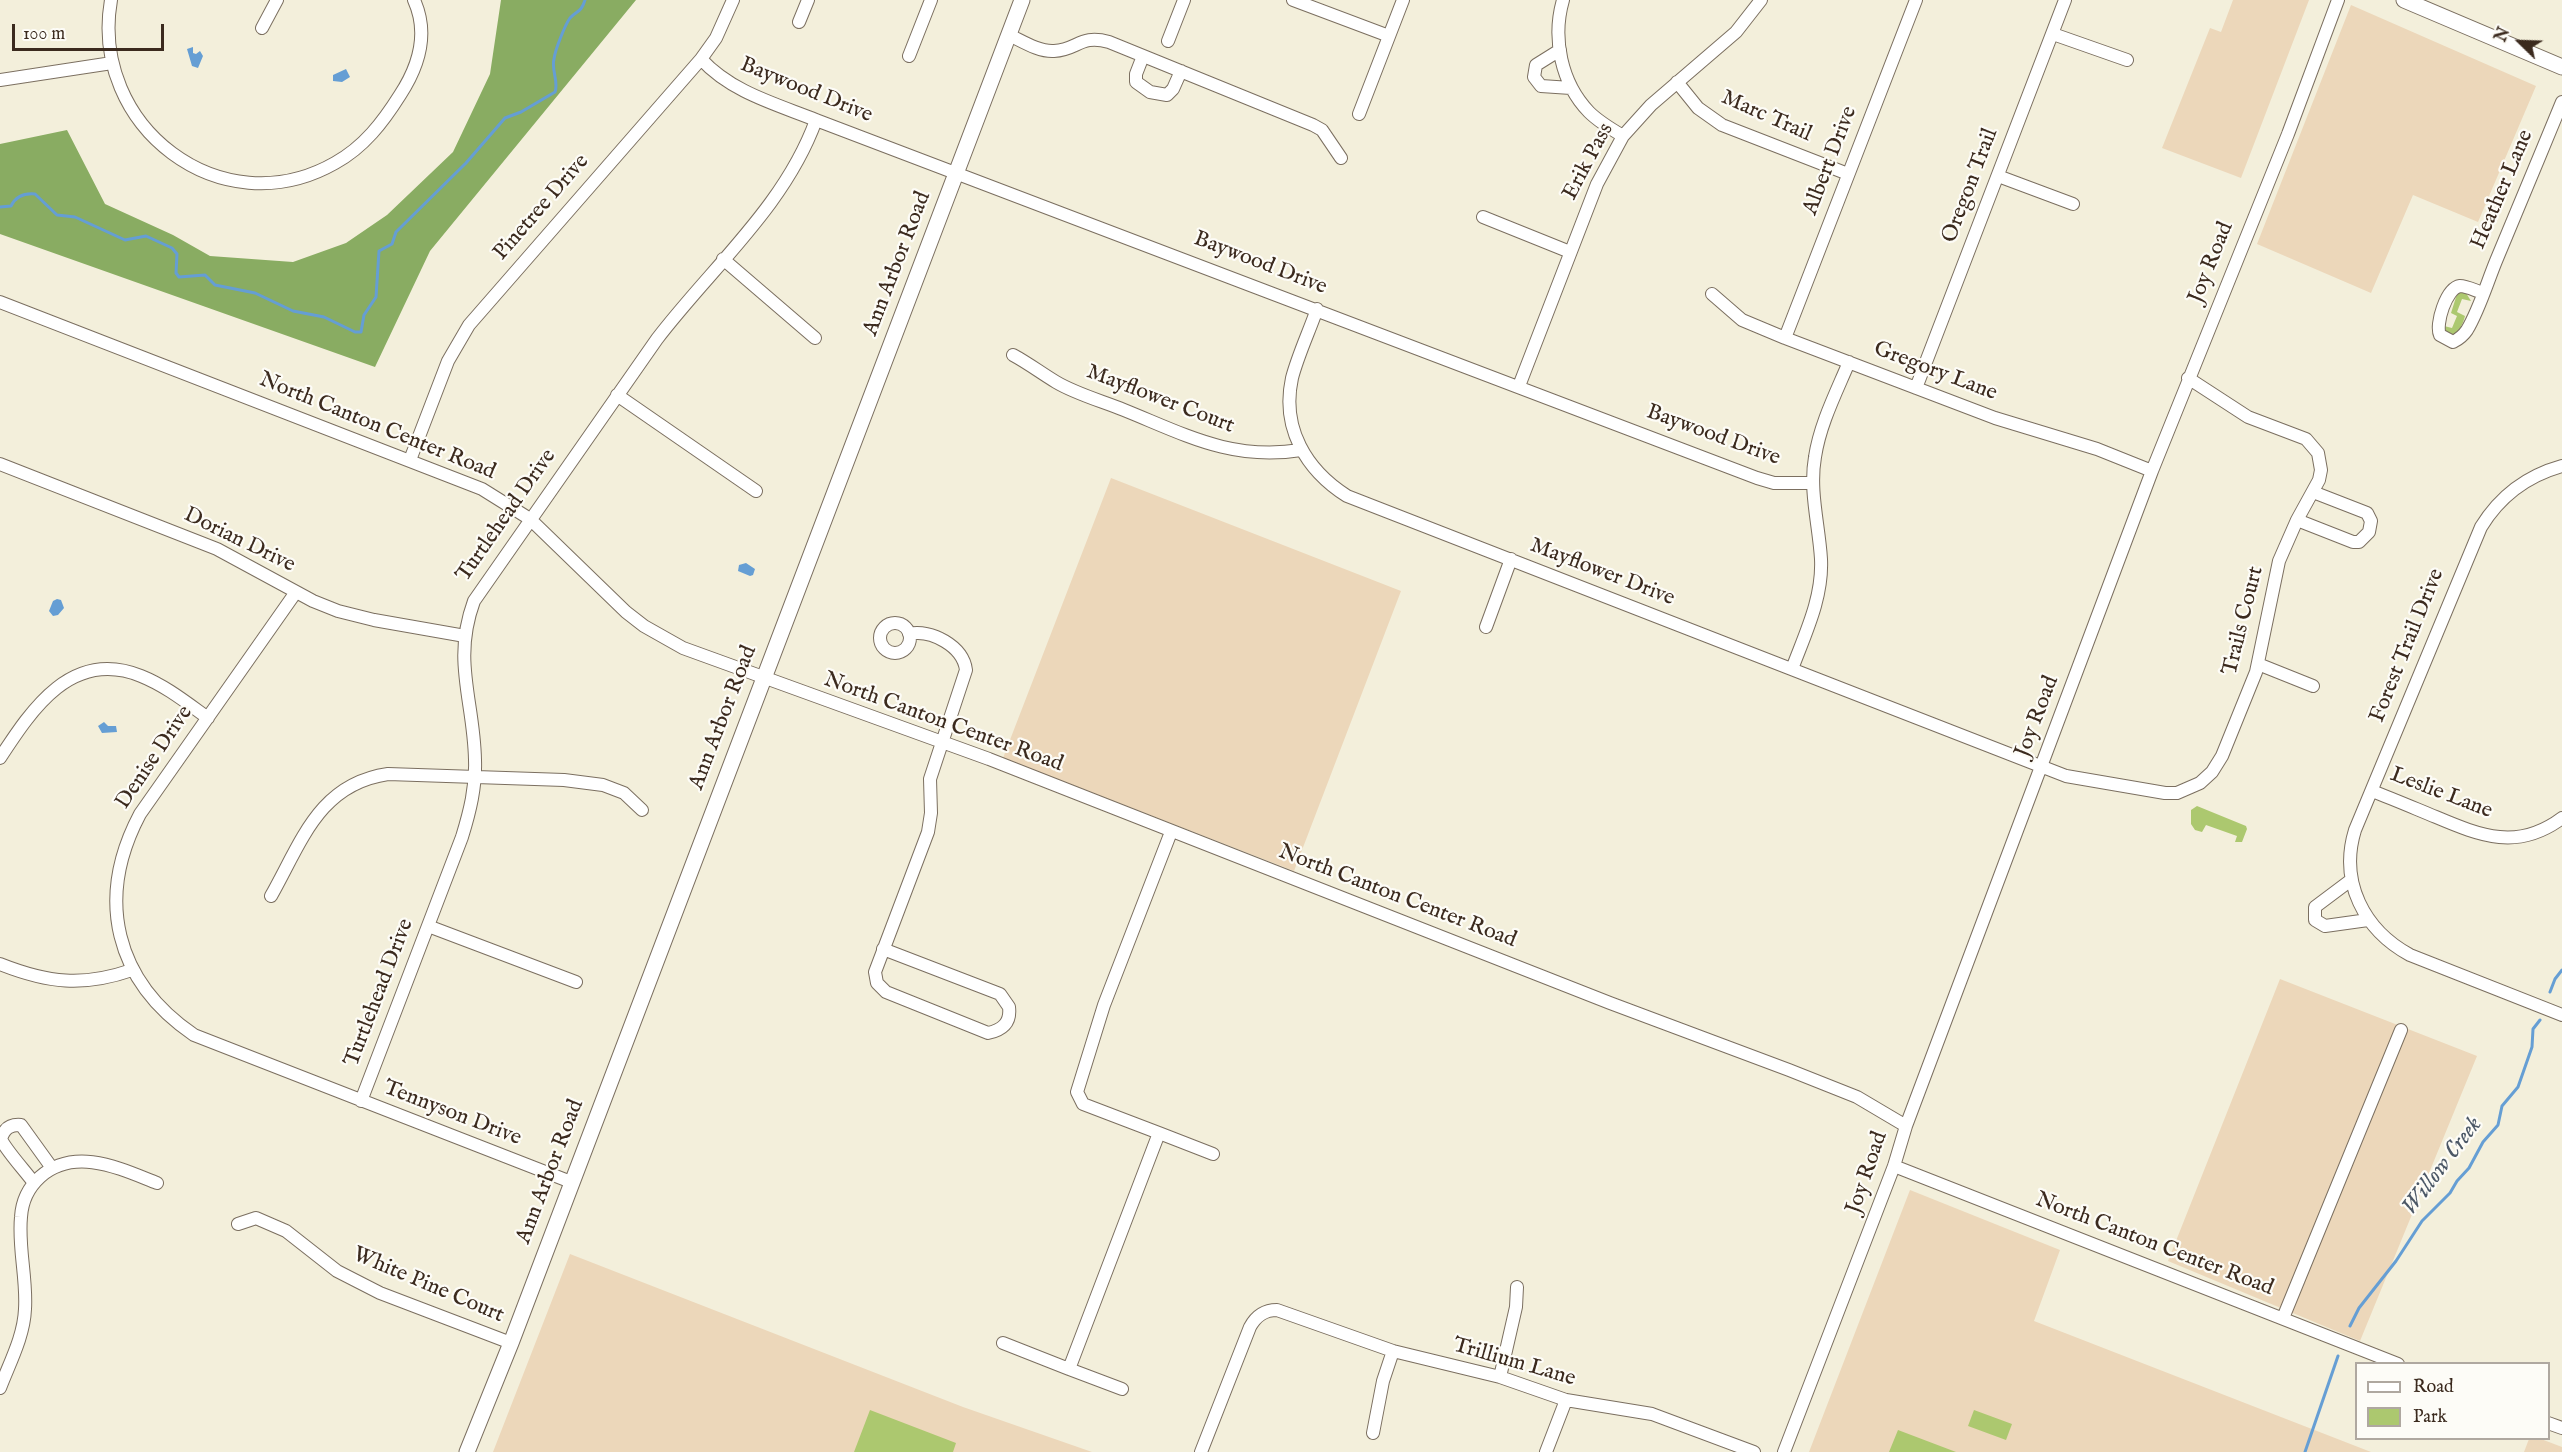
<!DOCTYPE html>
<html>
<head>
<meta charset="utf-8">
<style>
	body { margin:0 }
	#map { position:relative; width:2562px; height:1452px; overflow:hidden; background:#f3efdb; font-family:"IM FELL English",serif }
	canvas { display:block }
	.legend { position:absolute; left:2355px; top:1362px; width:195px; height:78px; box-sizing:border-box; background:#fdfcf7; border:2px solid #afa8a0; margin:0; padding:8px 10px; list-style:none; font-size:18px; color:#3b2a1e }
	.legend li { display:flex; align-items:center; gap:12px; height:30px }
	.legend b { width:30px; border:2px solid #afa8a0 }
	.north { position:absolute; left:2490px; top:12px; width:60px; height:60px; -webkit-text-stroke:4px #fdfcf7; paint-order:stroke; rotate:293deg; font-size:16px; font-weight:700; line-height:24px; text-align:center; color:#3b2a1e }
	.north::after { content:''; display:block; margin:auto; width:21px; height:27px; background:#3b2a1e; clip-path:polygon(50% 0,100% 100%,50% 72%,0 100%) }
	.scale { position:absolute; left:12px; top:24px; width:152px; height:27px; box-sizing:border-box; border:3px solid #3b2a1e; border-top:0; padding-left:8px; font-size:18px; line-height:21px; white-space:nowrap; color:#3b2a1e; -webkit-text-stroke:4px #fdfcf7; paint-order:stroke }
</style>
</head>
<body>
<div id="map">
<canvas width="2562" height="1452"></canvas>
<ul class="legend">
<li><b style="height:8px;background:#fff"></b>Road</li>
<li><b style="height:16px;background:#acc86f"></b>Park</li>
</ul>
<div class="north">N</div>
<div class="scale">100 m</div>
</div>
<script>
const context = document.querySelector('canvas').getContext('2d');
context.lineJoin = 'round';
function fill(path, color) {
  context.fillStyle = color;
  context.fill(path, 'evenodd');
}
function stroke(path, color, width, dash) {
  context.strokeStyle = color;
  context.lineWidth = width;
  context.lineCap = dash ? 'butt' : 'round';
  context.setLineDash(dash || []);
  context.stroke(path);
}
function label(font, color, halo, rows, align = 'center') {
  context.font = font + ' "IM FELL English",serif';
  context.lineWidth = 4.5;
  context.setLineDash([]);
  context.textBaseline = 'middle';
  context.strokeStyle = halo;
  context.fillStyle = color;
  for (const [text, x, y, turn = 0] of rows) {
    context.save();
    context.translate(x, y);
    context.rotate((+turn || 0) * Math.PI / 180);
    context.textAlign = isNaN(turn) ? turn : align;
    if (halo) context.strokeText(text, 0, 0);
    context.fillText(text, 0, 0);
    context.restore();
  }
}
const built = new Path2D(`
	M2233,0H2309L2241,178L2162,148L2210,28L2221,32Z
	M2351,5L2536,86L2478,222L2413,195L2371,293L2257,244Z
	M1111,478L1401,591L1294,871L1003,758Z
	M2280,979L2477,1056L2360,1341L2168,1261Z
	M1910,1190L2060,1250L2034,1321L2371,1452H1809Z
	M570,1254L963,1407L1092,1452H493Z
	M2529,1439H2541L2562,1447V1452H2524Z`);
const green = new Path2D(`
	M2462,292L2466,293L2471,301L2462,299L2457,312L2465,316C2463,324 2459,334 2450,335L2445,331L2444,326L2452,328L2457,316L2451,313L2457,294Z
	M2197,806L2246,826L2247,829L2242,842H2235L2237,836L2206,825L2202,832L2195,830L2191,824V810Z
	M870,1410L956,1443L953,1452H854Z
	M1974,1410L2012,1424L2006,1440L1968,1426Z
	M1898,1430L1956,1452H1889Z`);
const forest = new Path2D(`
	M501,0H636L430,251L375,367L0,234V144L67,130L105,204L173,235L210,256L293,262L346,243L387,215L453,152L490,74Z`);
const water = new Path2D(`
	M193,47V53L196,54L200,51L203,56L198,68L192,66L187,49Z
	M346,69L350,77L342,82L333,81V75Z
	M746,563L755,569L753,575L750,576L738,571L739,565Z
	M57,599L61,600L64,608L58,615L53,616L49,611L53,601Z
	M104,722L108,726H116L117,732L102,733L98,726Z`);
const stream = new Path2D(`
	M0,207L11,206C16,196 24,193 35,194L57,215L75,217L125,240L146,236L172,248L177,254L176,273L179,277L205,275L215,285L255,293L293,311L324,317L355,332H361L364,315L376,297L379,251L392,244L396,232L466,163L505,118L521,112L555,92C559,82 551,70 554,59C555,50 565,25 570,18C577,10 581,13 585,0
	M2550,992L2555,979L2562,970
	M2350,1326L2359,1308L2396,1261L2422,1221L2450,1193L2457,1181L2469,1168L2483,1142L2498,1125L2502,1106L2518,1087L2532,1047L2533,1029L2540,1020
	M2305,1452L2338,1356`);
const minor = new Path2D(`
	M111,0C89,126 221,228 335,163C364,147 383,122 400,95C419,66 429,33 414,0
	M1293,0L1389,36
	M1563,0C1552,38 1561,83 1589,112C1599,122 1611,129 1623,136
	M799,22L808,0
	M262,28L277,0
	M2053,34L2127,60
	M1009,35C1022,41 1039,52 1054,51C1078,50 1080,34 1109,42L1313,125L1322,130L1341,158
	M1168,41L1184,0
	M1560,50L1536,65L1534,77L1541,86L1571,88
	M909,56L931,0
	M1143,56L1136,74V82L1150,92L1167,95L1173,89L1181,71
	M701,59C731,92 776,104 816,120L1757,478L1774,483H1813
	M0,80L112,63
	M1677,82L1698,108L1722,125L1848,174
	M1359,114L1403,0
	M1998,176L2073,204
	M1483,217L1570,252
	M723,259L815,338
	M2483,293C2476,291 2467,286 2460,286C2446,288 2435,325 2440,335L2453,342C2459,339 2463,336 2467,330C2479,310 2487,283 2496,261C2518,209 2540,155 2562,102
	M1712,294L1742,320L1785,338L1995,418L2097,449L2152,471
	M0,302L482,489L530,519L626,612L644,626L683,648L989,759L1610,1003L1789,1070L1857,1097L1906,1126
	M1317,309C1309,332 1298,355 1292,378C1281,428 1306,470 1347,496L2066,776L2165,793H2177L2200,783L2212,772L2222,756L2256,672L2279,561L2297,520L2319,480L2321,470L2318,453L2306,439L2248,417L2188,378
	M1785,338L1916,0
	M1013,355C1028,363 1041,373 1056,382C1076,394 1102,401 1124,410C1186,435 1232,461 1301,450
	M1519,386L1597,184L1623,136L1651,105L1736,32L1761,0
	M1916,388L2065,0
	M617,395L756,491
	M410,460L448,361L469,325L701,59L716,38L733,0
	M0,464L217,549L313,601L338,611L374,620L465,636
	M2562,466C2526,476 2500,496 2481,527L2355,830C2339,882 2364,930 2410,955L2562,1015
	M2297,520L2353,542H2359L2369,532L2371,521L2367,513L2313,492
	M296,592L140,814C95,899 115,981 194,1035L571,1182
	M880 638a15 15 0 1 1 30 0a15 15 0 1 1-30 0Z
	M1486,627L1511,559
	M2258,664L2313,686
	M1792,669C1805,634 1823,598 1821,559C1819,525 1809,491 1815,457C1820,424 1836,393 1849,362
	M0,758C32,709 72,648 141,676C166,686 187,703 208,718
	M2372,791C2393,799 2414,808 2436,817C2481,836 2518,851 2562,818
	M2351,880L2315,907V920L2325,926L2368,920
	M271,896C302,841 319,784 388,774L564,780L603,785L624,793L642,810
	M428,926L576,982
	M883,949L1000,994L1009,1007C1011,1023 1002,1030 988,1033L886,992L877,983L875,972L928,832L931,813L930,779L966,670C963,646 931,629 909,634
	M0,964C48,983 83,987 132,970
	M361,1101L462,837C470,811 476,787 475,760C474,701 452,661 474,601L657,339C712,267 785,206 816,120
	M1159,1133L1213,1154
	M1894,1166L2398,1364
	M34,1183C26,1172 5,1149 1,1139C4,1129 10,1124 21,1125L52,1168
	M238,1224L256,1218L286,1231L337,1271L380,1293L511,1343
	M2283,1318L2401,1030
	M1003,1343L1069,1369L1159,1133L1083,1104L1077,1092L1104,1005L1171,832
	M1069,1369L1122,1389
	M1500,1377L1516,1307L1517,1287
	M0,1388C10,1362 24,1336 25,1309C27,1278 18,1248 21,1217C22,1201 29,1187 40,1177C75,1146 121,1169 157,1183
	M2548,1423L2562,1428
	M1373,1433L1383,1381L1393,1351
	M1201,1452L1250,1327C1256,1316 1264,1310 1277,1310L1393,1351L1500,1377L1566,1400L1652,1414L1754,1452
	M1546,1452L1566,1400
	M1784,1452L1894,1166L1906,1126L2152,471L2288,134L2338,0`);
const major = new Path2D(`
	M2404,0L2562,67
	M467,1452L511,1343L1022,0`);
const streetNames = [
	["Baywood Drive",806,91,22],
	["Marc Trail",1766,117,24],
	["Albert Drive",1831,161,-69],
	["Erik Pass",1589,162,-62],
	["Oregon Trail",1971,186,-69],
	["Heather Lane",2503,190,-67],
	["Pinetree Drive",542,208,-49],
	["Joy Road",2212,263,-68],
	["Ann Arbor Road",898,264,-69],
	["Baywood Drive",1260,264,21],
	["Gregory Lane",1935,372,21],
	["Mayflower Court",1160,400,21],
	["North Canton Center Road",377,427,22],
	["Baywood Drive",1713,436,20],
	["Turtlehead Drive",507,516,-55],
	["Dorian Drive",239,541,26],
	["Mayflower Drive",1602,573,21],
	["Trails Court",2244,621,-76],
	["Forest Trail Drive",2408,646,-68],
	["Joy Road",2038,717,-69],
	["Ann Arbor Road",724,718,-69],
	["North Canton Center Road",943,723,20],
	["Denise Drive",155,758,-56],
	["Leslie Lane",2441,794,21],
	["North Canton Center Road",1397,897,21],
	["Turtlehead Drive",380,993,-69],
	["Tennyson Drive",452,1114,21],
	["Ann Arbor Road",551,1172,-69],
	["Joy Road",1868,1173,-71],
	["North Canton Center Road",2154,1245,21],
	["White Pine Court",428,1286,23],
	["Trillium Lane",1514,1363,16]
];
const waterNames = [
	["Willow Creek",2443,1167,-53]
];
fill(built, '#ecd7ba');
fill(green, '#acc86f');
fill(forest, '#89ac62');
fill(water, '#659ed4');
stroke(stream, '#659ed4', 3);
stroke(minor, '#7b6f60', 14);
stroke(major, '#7b6f60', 17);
stroke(minor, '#fff', 12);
stroke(major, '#fff', 15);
label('22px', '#3b2a1e', '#fdfcf7', streetNames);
label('italic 24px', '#4c5867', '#fdfcf7', waterNames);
</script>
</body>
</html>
